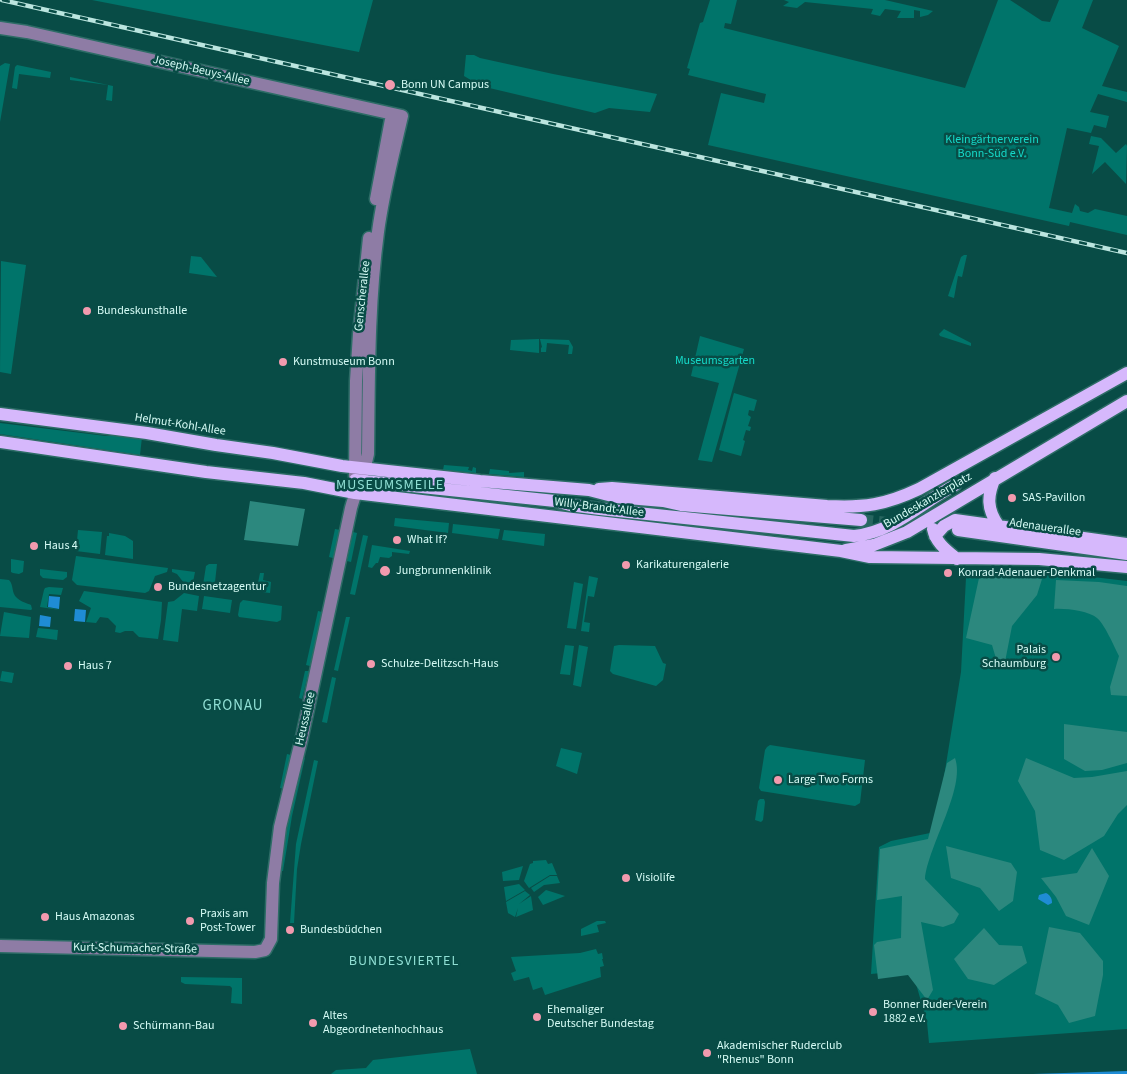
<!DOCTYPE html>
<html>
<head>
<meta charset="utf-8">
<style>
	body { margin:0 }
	canvas { display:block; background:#084c46 }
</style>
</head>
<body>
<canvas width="1127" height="1074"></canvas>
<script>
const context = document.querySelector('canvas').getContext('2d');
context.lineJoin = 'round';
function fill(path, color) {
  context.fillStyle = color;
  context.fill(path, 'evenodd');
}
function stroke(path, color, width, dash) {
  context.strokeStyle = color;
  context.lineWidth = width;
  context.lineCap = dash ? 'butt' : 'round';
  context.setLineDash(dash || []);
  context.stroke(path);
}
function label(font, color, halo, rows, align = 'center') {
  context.font = font + ' "Source Sans 3",sans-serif';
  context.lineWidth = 5;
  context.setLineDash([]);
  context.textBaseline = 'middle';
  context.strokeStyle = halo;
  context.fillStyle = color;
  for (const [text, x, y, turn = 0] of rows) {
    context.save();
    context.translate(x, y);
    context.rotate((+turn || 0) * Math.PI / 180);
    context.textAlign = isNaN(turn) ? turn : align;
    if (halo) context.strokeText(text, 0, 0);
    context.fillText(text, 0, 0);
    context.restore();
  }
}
const green = new Path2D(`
	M92,0H373L359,52Z
	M710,0H737L731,24L725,23L724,28L965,88L998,0H1010L1042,21L1050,22L1059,0H1093L1082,28L1119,46L1102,86L1127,92V102L1098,94L1090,112L1109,116L1106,128L1094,125L1091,133L1067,128L1049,208L1072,213L1075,204L1079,207L1080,211L1088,213L1095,209L1127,216V235L1070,222L1069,226L708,145L721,93L764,103L766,94L688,75L690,69L687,68L700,23L703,22Z
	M784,0H885L933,11L928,15L920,17V11L914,10V18H897L901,11L885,9L880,16L871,14L873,9L805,2L797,8L783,6L789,2Z
	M466,55H474L480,58L553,74L657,94L650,112L609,108L595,113L481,86L464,76Z
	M5,63L10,64L0,122V66Z
	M17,65L51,72L50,78L19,74L17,89L12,88L15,67Z
	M70,77L113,86L112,101L106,100L108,85L70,80Z
	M1091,136L1101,138L1116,153L1126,144L1127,146L1126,184L1105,162L1092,174L1099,146L1089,144Z
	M964,255H967L962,277L958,276L954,298L948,296L961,257Z
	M191,256L201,257L217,277L189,273Z
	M1,261L26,265L11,374L0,372Z
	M944,329L971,343V346L940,336L939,334Z
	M700,336L744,349L712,462L698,460L719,383L691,376Z
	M539,339V353L510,350L511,340Z
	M540,339L569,340L573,347L572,354H568L569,345L547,343L546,352H541V348L542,347Z
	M734,393L757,400L754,411L749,410L748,415L751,417L748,426L751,427L750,431L746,430L743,440L745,441L741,456L719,450Z
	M0,423L106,436L123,435L142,437L140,455L0,434Z
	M444,465L469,467L468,470L472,471L473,467L476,468V473L443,470Z
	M490,469L509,471V473L524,472V477L489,474Z
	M395,518L449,523L448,533L394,526Z
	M453,524L500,529L498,539L452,533Z
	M335,529L340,530L333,558L329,557Z
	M78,530L102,532L100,554L76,551Z
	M504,530L545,534L544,546L502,540Z
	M353,532L357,533L351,562L347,561Z
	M109,533L125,536L133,541V559L105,555L107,536H109Z
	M363,535L368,536L355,595L350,594Z
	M372,545L410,551L409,554L392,552V556L389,558L380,557L378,563H376L372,568L368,567Z
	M76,556L168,568L167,572L155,576L149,591L145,593L77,585L72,580Z
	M11,559L24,561L23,572L19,574L13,573L11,572Z
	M209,564H217L215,582L257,588L260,573H264L263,580L271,582L270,593L203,585L206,566Z
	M40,569L67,572V577L63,580L43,578L40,575Z
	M172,569L195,572L193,582L189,584L184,583L177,574L172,572Z
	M976,569L1058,573L1127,581V1029L929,1043L927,1022L912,970L871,974L879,847L891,841L935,832L961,672L966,578Z
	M589,576L598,578L594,597L588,596L584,622L590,623L589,632L581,631Z
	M0,579L9,580C14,585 11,593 17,598C21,602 27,603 31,605L32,609L31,610L0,607Z
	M574,582L583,584L576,629L567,628Z
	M49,587L63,588L61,595L49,594L47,607L60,610L40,607L44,590L45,588Z
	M84,591L162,602L161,620L158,639L139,637L133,631H125L120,633L115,632L116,626L108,618L100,617L96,623L86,622L91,608L79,601Z
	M184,593L199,596L197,611L182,609L178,642L163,640L168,602L174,601Z
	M204,596L232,600L230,613L202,609Z
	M243,600L282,606L281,620L277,622L239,617L238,615L240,603Z
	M318,611L322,612L310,666L306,665Z
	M4,612L31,617L29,638L0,636Z
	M346,617H350L338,671L334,670Z
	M38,628L58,630L57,640L36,637Z
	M565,645L574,646L570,675L560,674Z
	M579,645L588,647L581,687L573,685Z
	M619,645L655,646L663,663L666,664L663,680L656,686L613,674L610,671L614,646Z
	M2,671L14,673L12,683L0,681Z
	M305,671H309L302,699L299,698Z
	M332,677L336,678L327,723L322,722Z
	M770,745L865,760L860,803L855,806L761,791L759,788L765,750L767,747Z
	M561,748L582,753L577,774L556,766Z
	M287,754L291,755L284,789L280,788Z
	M302,757L305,758L292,816L283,871H279L282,844Z
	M314,760L318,761L301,844L297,869L294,923H290L296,844Z
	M760,799H764L765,802L763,820L761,822L755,820L758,801Z
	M546,860L548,864L552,863L557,875H550L529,888L524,881L530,864L533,863V861Z
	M523,866L519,880L503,881L502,872Z
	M550,876H557L560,883L544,885L534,892L531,888Z
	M519,884L525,890L506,901L504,887Z
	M546,890L565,896L543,905L538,897Z
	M525,891L530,895L519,904L531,896L533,910L516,917L518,908L515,917L508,913L506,902Z
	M597,921H605L606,923L597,925L599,932L581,936V929Z
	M596,949L598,954L602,953L603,959H602L604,966L600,967L601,977L545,995L542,987L533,990L529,977L514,981L511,973L516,971L511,957L580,953Z
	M181,977L242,978V1004L231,1003L232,988L230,986L185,984L181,982Z
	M470,1049L477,1074H331L336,1070L366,1068L373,1060Z`);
const forest = new Path2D(`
	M250,501L305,509L298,546L244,540Z
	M1023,576L1042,579L1037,595L1012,626L1004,667L997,662L992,645L966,638L979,578Z
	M1056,580L1099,582L1127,586V696L1111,695L1110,687L1119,656C1115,648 1104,623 1097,618C1089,611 1065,608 1054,609Z
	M1064,724L1127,732V763L1102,770L1085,771L1064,759Z
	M955,758C966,788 928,846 925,879L959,914L954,923L943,927L921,922L933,990L927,1000L908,975L878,979L874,945L877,942L901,938L902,896L877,900L880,849L928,839L947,763Z
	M1026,758L1074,778L1092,777L1127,771V805L1118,814L1104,836L1064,860L1040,850L1035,811L1018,781Z
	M946,846L1011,863L1017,872L1013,901L999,911L980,888L951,878Z
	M1092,848L1109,876L1089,925L1066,916L1056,897L1041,878L1077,873Z
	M1049,927L1080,933L1103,961V975L1095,1016L1069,1023L1058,1005L1035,994Z
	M984,928L999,945L1022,946L1027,963L994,985L968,979L954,959Z`);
const water = new Path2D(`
	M49,596L60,597L59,609L48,607Z
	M75,609L86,610L85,622L74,621Z
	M40,615L51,617L50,627L39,626Z
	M1046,893C1050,895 1052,898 1052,903L1048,905L1038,899L1039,895Z
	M1127,1071V1074H1033Z`);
const majorTunnel = new Path2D(`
	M861,520L923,527`);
const minor = new Path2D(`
	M0,28L27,32L402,116C393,155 383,193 378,232C368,306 369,380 368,454C364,473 356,490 351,508L302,737L280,827L273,883L271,939L265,950L255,952L0,946
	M376,199L392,114
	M355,478L356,381L359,334L369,238`);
const major = new Path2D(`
	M0,414L147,433L216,445L273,453L342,466L480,481L589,490L616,497L663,501L681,505L861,520
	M0,442L206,472L304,483L355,493L841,551L870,557L1039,559L1127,567
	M995,478C987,496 987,509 998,525
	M355,480L555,501L570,505L600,509L854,536C894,532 921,503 955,485
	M599,489L612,488L827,506C864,508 885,505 919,489L1127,373
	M933,529C936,543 946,550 957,559
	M958,530L1127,554
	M935,536L944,526L955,520L1127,544
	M846,550L874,545L907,532L1127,401`);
const rail = new Path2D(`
	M2,0L1127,253`);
const markers = [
	[390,85,6,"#f29aae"],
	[87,311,5,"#f29aae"],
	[283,362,5,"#f29aae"],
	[1012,498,5,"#f29aae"],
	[397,540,5,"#f29aae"],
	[34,546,5,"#f29aae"],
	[626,565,5,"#f29aae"],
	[385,571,6,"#f29aae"],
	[948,573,5,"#f29aae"],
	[158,587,5,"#f29aae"],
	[1056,657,5,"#f29aae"],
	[371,664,5,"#f29aae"],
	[68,666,5,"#f29aae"],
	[778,780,5,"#f29aae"],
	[626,878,5,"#f29aae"],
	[45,917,5,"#f29aae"],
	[190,921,5,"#f29aae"],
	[290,930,5,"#f29aae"],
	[873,1012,5,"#f29aae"],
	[537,1017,5,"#f29aae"],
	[313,1023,5,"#f29aae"],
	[123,1026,5,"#f29aae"],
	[707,1053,5,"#f29aae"]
];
const streetNames = [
	["Joseph-Beuys-Allee",201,71,13],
	["Genscherallee",363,296,-84],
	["Helmut-Kohl-Allee",180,425,9],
	["Bundeskanzlerplatz",928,501,-30],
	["Willy-Brandt-Allee",599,508,7],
	["Adenauerallee",1045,528,8],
	["Heussallee",306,719,-77],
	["Kurt-Schumacher-Straße",135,949,1]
];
const poiNames = [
	["Bonn UN Campus",401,85],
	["Bundeskunsthalle",97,311],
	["Kunstmuseum Bonn",293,362],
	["SAS-Pavillon",1022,498],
	["What If?",407,540],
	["Haus 4",44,546],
	["Karikaturengalerie",636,565],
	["Jungbrunnenklinik",396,571],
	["Konrad-Adenauer-Denkmal",958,573],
	["Bundesnetzagentur",168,587],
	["Palais",1046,650,"right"],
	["Schaumburg",1046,664,"right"],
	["Schulze-Delitzsch-Haus",381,664],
	["Haus 7",78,666],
	["Large Two Forms",788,780],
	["Visiolife",636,878],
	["Praxis am",200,914],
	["Post-Tower",200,928],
	["Haus Amazonas",55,917],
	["Bundesbüdchen",300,930],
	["Bonner Ruder-Verein",883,1005],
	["1882 e.V.",883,1019],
	["Ehemaliger",547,1010],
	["Deutscher Bundestag",547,1024],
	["Altes",323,1016],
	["Abgeordnetenhochhaus",323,1030],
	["Schürmann-Bau",133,1026],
	["Akademischer Ruderclub",717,1046],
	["\"Rhenus\" Bonn",717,1060]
];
const parkNames = [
	["Kleingärtnerverein",992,140],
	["Bonn-Süd e.V.",992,154],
	["Museumsgarten",715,361]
];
const neighbourhoodNames = [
	["MUSEUMSMEILE",390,486],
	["BUNDESVIERTEL",404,962]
];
const quarterNames = [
	["GRONAU",233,707]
];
fill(green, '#00746a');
fill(forest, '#2c887e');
fill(water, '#1f8cd5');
stroke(majorTunnel, '#276660', 12, [12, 6]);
stroke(minor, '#2d6c66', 15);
stroke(major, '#2d6c66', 15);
stroke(minor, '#8e7ca5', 12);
stroke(major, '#d6b8fc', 12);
stroke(rail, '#bbe5df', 4.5);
stroke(rail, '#084c46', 2.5, [8]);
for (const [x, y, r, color] of markers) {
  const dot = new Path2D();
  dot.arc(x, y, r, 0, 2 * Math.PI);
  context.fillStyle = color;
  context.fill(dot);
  stroke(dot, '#084c46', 2);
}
label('12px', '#d5fbf5', '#084c46', streetNames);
label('12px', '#d5fbf5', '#084c46', poiNames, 'left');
label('12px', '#15dac9', '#084c46', parkNames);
context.letterSpacing = '1px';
label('14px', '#90dfd4', '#084c46', neighbourhoodNames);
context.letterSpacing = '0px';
context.letterSpacing = '1px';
label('15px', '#90dfd4', '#084c46', quarterNames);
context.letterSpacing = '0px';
</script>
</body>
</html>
